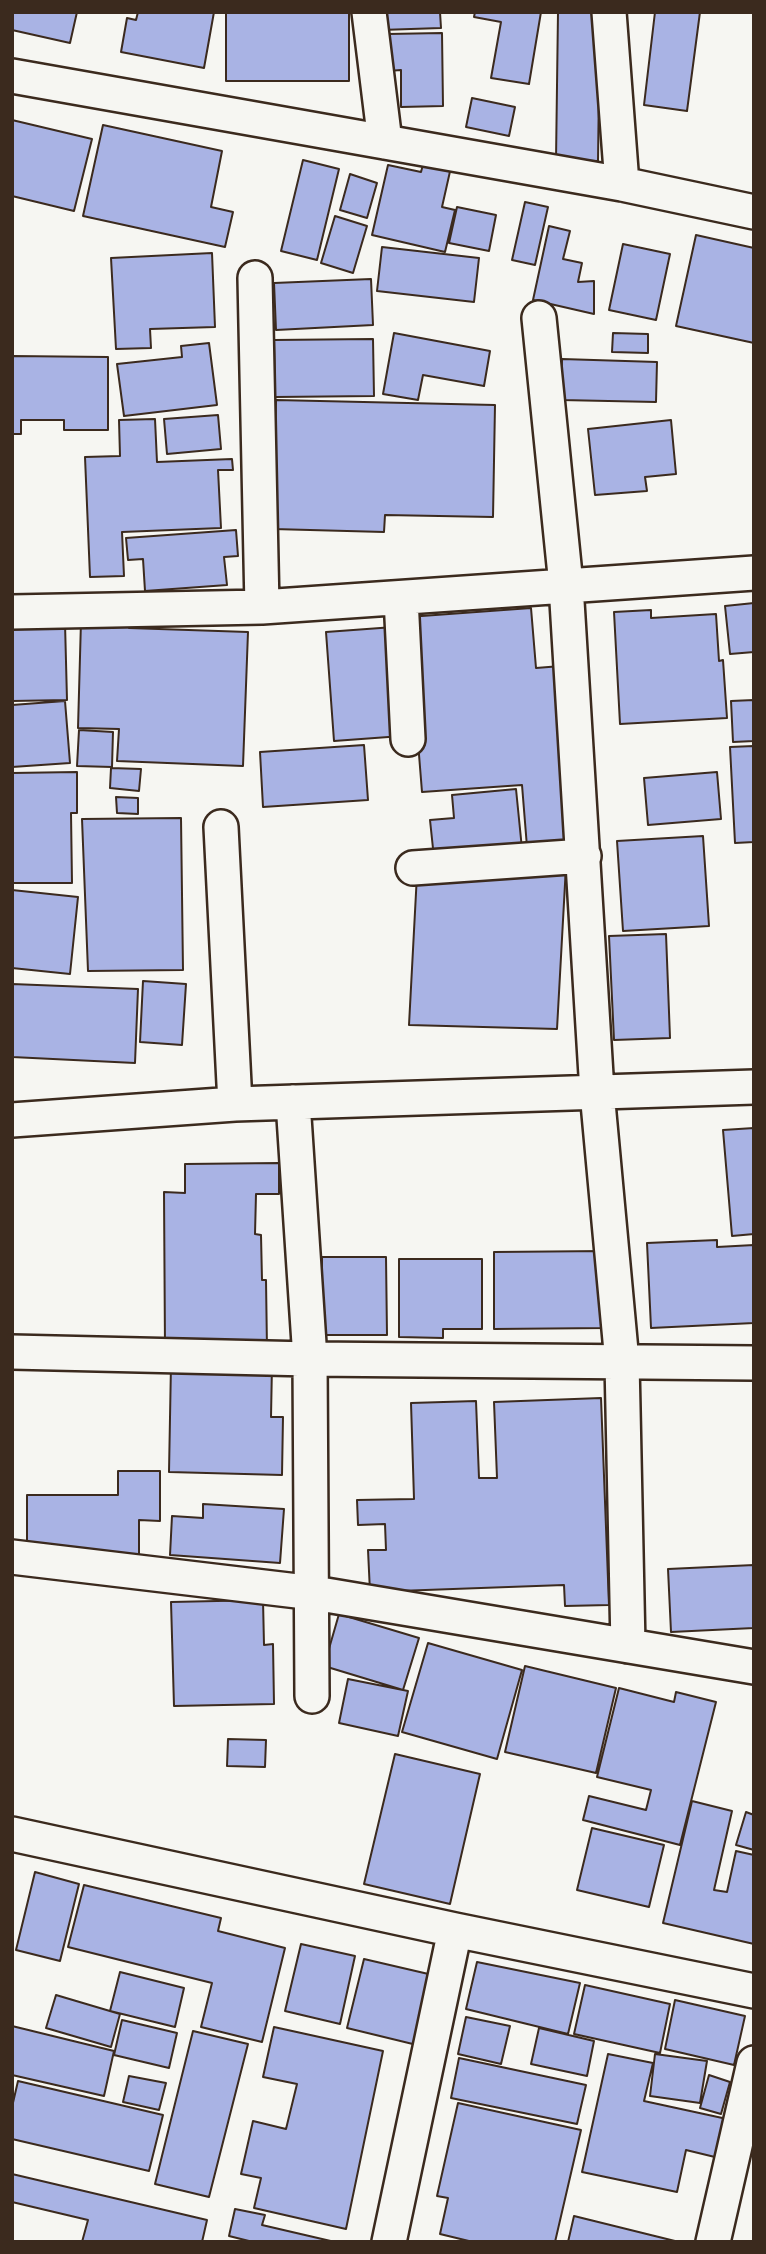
<!DOCTYPE html>
<html>
<head>
<meta charset="utf-8">
<style>
	body { margin:0 }
	#map { position:relative; width:766px; height:2254px; overflow:hidden; background:#f6f6f2; font-family:"Playpen Sans",sans-serif }
	canvas { display:block }
	.frame { position:absolute; inset:0; border:14px solid #3b2a1e; pointer-events:none }
</style>
</head>
<body>
<div id="map">
<canvas width="766" height="2254"></canvas>
<div class="frame"></div>
</div>
<script>
const context = document.querySelector('canvas').getContext('2d');
context.lineJoin = 'round';
function fill(path, color) {
  context.fillStyle = color;
  context.fill(path, 'evenodd');
}
function stroke(path, color, width, dash) {
  context.strokeStyle = color;
  context.lineWidth = width;
  context.lineCap = dash ? 'butt' : 'round';
  context.setLineDash(dash || []);
  context.stroke(path);
}
const building = new Path2D(`
	M12,12H77L70,43L12,30Z
	M138,12H214L204,68L121,52L127,18L136,20Z
	M226,12H349V81H226Z
	M380,12H440L441,28L381,30Z
	M475,12H541L529,84L491,78L501,22L474,17Z
	M558,12H600L598,161L556,160Z
	M655,12H700L687,111L644,105Z
	M442,33L443,106L401,107V70L388,71V34Z
	M472,98L515,107L509,136L466,127Z
	M12,120L92,139L74,211L12,196Z
	M103,125L222,151L211,207L233,212L225,247L83,216Z
	M303,160L339,169L317,260L281,251Z
	M424,161L451,167L442,207L455,210L445,252L372,235L388,165L421,172Z
	M350,174L377,183L367,218L340,210Z
	M525,202L548,207L535,265L512,260Z
	M457,207L496,215L489,251L449,243Z
	M335,216L367,226L353,273L321,263Z
	M549,226L570,231L563,259L582,263L578,282L594,281V314L533,300Z
	M696,235L754,248V343L676,326Z
	M623,244L670,254L656,320L609,310Z
	M382,247L479,258L474,302L377,291Z
	M212,253L215,327L150,329L151,348L116,349L111,258Z
	M371,279L373,325L276,330L274,283Z
	M394,333L490,351L484,386L423,375L418,400L383,394Z
	M613,333L648,334V353L612,352Z
	M373,339L374,396L275,397L274,340Z
	M209,343L217,405L124,416L117,364L182,357L181,346Z
	M12,356L108,357V430H64V420H21V434H12Z
	M562,359L657,362L656,402L561,400Z
	M276,400L495,405L493,517L385,515L384,532L273,529Z
	M218,415L221,449L167,454L164,419Z
	M155,419L157,462L232,459L233,470H218L221,528L122,532L124,576L90,577L85,457L120,456L119,420Z
	M671,420L676,474L645,477L647,491L595,495L588,429Z
	M236,530L238,556L224,557L227,585L145,591L143,559L128,560L126,538Z
	M754,603V652L730,654L725,606Z
	M531,608L536,668L561,666L575,843L527,847L522,785L422,792L408,617Z
	M651,610V618L716,614L719,661L723,660L727,718L620,724L614,612Z
	M128,619L129,628L248,632L243,766L117,761L119,729L78,728L81,621Z
	M65,623L67,700L12,701V626Z
	M394,627L402,736L334,741L326,632Z
	M754,700V741L733,742L731,701Z
	M65,701L70,763L12,767V705Z
	M79,730L113,732L112,767L77,766Z
	M364,745L368,800L263,807L260,752Z
	M754,746V842L735,843L730,747Z
	M111,768L141,769L139,791L110,788Z
	M77,772V813H71L72,883H12V773Z
	M717,772L721,819L648,825L644,778Z
	M516,789L522,849L434,858L430,820L454,818L452,795Z
	M116,797L138,798V814L117,813Z
	M181,818L183,970L88,971L82,819Z
	M703,836L709,926L623,931L617,841Z
	M566,866L557,1029L409,1025L417,874Z
	M12,890L78,897L70,974L12,968Z
	M666,934L670,1038L614,1040L609,936Z
	M143,981L186,984L182,1045L140,1042Z
	M12,984L138,989L135,1063L12,1057Z
	M754,1128V1234L732,1236L723,1130Z
	M279,1163V1194H256L255,1234L261,1235L262,1280H266L267,1349H165L164,1192L185,1193V1164Z
	M717,1240V1247L754,1245V1323L651,1328L647,1243Z
	M605,1251L606,1328L494,1329V1252Z
	M322,1257H386L387,1335H322Z
	M399,1259H482V1329H443V1338L399,1337Z
	M171,1364L272,1365L271,1417H283L282,1475L169,1472Z
	M601,1398L609,1605L565,1606L564,1585L370,1592L368,1550H386L385,1524L358,1525L357,1500L414,1499L411,1403L476,1401L479,1478H497L494,1402Z
	M118,1471H160V1521L139,1520V1554H27V1495H118Z
	M203,1504L284,1509L280,1563L170,1555L172,1516L203,1518Z
	M754,1565V1628L671,1632L668,1569Z
	M263,1600L264,1645L273,1644L274,1704L174,1706L171,1602Z
	M339,1614L419,1638L403,1690L324,1666Z
	M428,1643L522,1670L497,1759L402,1732Z
	M525,1666L616,1688L596,1773L505,1752Z
	M348,1679L408,1691L398,1736L339,1723Z
	M619,1688L674,1702L676,1692L716,1702L680,1845L583,1820L589,1796L646,1810L651,1790L597,1777Z
	M228,1739L266,1740L265,1767L227,1766Z
	M395,1754L480,1774L450,1904L364,1884Z
	M692,1801L732,1811L714,1890L727,1892L736,1851L754,1855V1944L663,1923Z
	M746,1812L754,1815V1850L736,1845Z
	M592,1828L664,1845L649,1907L577,1890Z
	M35,1872L79,1884L60,1961L16,1950Z
	M84,1885L221,1918L218,1931L285,1948L262,2042L201,2027L212,1983L68,1947Z
	M301,1944L355,1956L340,2024L285,2011Z
	M364,1959L437,1976L421,2046L347,2028Z
	M477,1962L580,1983L568,2034L466,2009Z
	M120,1972L184,1988L175,2027L110,2011Z
	M585,1985L670,2004L660,2053L574,2034Z
	M56,1995L120,2014L111,2047L46,2028Z
	M675,2000L745,2016L734,2065L665,2049Z
	M466,2017L510,2026L501,2064L458,2054Z
	M122,2020L177,2033L169,2068L114,2055Z
	M12,2026L114,2051L104,2096L12,2075Z
	M274,2027L383,2051L346,2229L254,2208L261,2178L241,2174L253,2121L286,2129L297,2084L263,2077Z
	M539,2028L594,2041L587,2076L531,2064Z
	M193,2031L248,2044L209,2197L155,2184Z
	M608,2054L653,2063L644,2101L727,2119L719,2158L686,2150L677,2192L582,2172Z
	M655,2054L707,2061L700,2103L650,2096Z
	M459,2058L586,2085L577,2124L451,2098Z
	M709,2075L730,2082L721,2114L700,2108Z
	M129,2076L166,2083L159,2110L123,2102Z
	M18,2081L163,2115L149,2171L12,2139V2107Z
	M458,2103L581,2130L555,2242H473L440,2234L448,2198L437,2196Z
	M12,2174L207,2220L202,2242H82L88,2220L12,2202Z
	M235,2209L265,2215L262,2225L335,2242H253L229,2236Z
	M574,2216L679,2242H568Z`);
const street = new Path2D(`
	M369,12L385,142
	M609,12L622,184
	M12,76L622,184L754,212
	M255,278L262,607
	M539,318L566,585L597,1092L622,1362L628,1646
	M401,598L408,739
	M12,612L262,607L754,573
	M221,827L235,1104
	M413,868L584,856
	M293,1102L310,1359L312,1696
	M12,1120L235,1104L754,1087
	M12,1352L310,1359L754,1363
	M12,1557L314,1593L754,1667
	M12,1834L455,1930L754,1991
	M389,2242L455,1930
	M713,2242L754,2063`);
fill(building, '#a9b3e4');
stroke(building, '#3b2a1e', 2);
stroke(street, '#3b2a1e', 38);
stroke(street, '#f6f6f2', 33);
</script>
</body>
</html>
